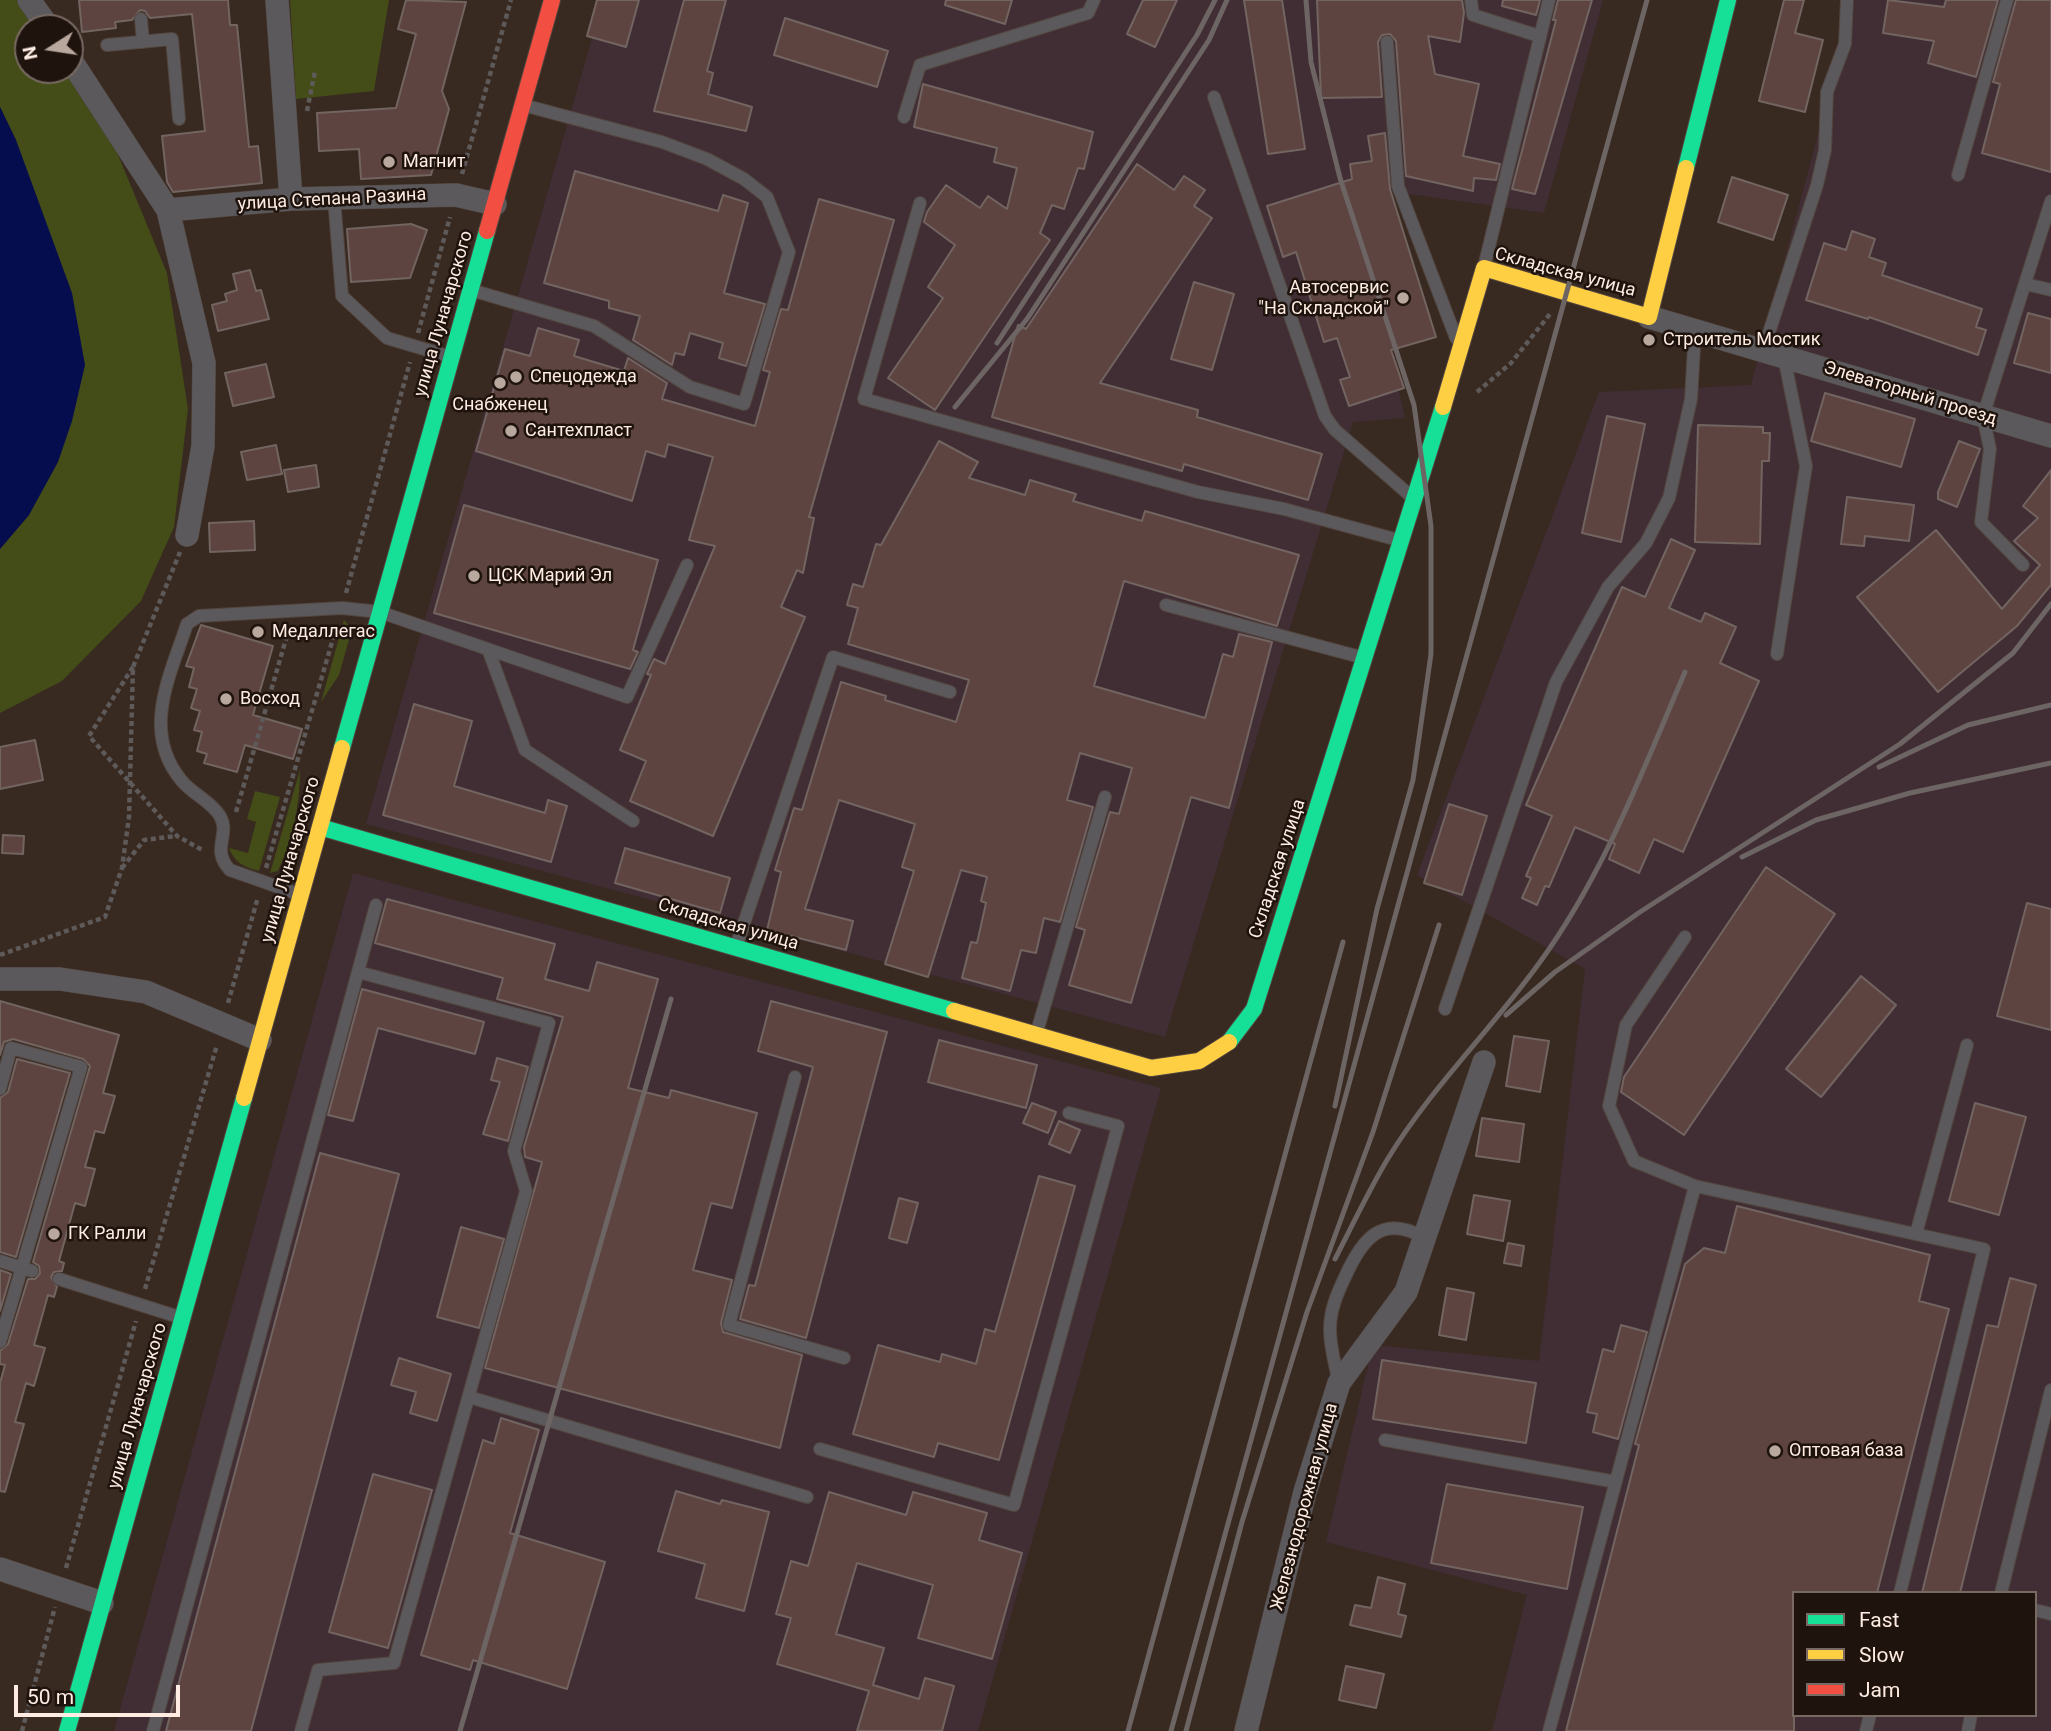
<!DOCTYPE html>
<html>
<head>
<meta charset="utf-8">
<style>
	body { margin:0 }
	#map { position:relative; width:2051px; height:1731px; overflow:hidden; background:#382921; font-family:Roboto,sans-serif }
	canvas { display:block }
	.legend { position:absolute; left:1792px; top:1591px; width:245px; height:126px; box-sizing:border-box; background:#1f130d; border:2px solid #786a62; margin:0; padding:9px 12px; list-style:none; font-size:21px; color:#feece2 }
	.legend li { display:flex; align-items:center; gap:14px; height:35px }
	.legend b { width:35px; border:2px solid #786a62 }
	.north { position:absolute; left:14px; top:14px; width:70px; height:70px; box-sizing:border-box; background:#1f130d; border:2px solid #786a62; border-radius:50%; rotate:258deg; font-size:19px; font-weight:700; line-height:28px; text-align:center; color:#feece2 }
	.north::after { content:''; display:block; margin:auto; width:24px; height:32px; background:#b9a89e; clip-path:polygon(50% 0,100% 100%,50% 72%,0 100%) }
	.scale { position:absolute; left:14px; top:1685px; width:166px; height:32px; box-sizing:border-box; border:4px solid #feece2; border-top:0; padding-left:9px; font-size:21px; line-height:24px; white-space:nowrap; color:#feece2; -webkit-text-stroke:5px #1f130d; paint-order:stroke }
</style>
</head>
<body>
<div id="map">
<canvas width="2051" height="1731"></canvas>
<ul class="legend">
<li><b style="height:9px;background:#16e098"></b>Fast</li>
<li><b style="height:9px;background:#ffcf43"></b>Slow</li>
<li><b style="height:9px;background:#f24e42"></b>Jam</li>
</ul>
<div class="north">N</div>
<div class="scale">50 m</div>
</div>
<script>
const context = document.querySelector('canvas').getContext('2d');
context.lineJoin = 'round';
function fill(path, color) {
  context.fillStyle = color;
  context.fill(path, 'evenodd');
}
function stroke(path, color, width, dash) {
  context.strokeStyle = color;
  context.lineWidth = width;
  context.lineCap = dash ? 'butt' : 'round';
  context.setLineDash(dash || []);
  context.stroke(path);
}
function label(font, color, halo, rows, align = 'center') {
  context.font = font + ' Roboto,sans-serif';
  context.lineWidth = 5;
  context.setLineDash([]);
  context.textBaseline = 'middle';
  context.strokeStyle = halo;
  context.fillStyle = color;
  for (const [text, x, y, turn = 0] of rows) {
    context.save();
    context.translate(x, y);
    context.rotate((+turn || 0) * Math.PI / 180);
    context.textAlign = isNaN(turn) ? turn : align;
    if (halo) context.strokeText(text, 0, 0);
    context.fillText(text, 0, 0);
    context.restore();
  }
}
const industrial = new Path2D(`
	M603,0H1603L1544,213L1353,186L1405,418L1353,422L1165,1037L366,824Z
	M1854,0H2051V1731H1492L1527,1595L1326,1542L1373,1345L1539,1361L1585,969L1417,875L1599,392L1751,385ZM1794,1593H2035V1715H1794Z
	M353,873L1161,1088L978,1731H114Z`);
const green = new Path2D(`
	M0,0H29L49,28H28V70H70L99,109L167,273L188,409L174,527L141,601L62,681L0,713V549L29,515L16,140L0,107Z
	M290,0H389L374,91L296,99Z
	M344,620L352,629L339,675L321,702Z
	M300,770C300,806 293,838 278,871L270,873Z
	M255,791L280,797L259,871C244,867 235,863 229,848L248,853L256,822L247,819Z`);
const water = new Path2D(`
	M0,107L16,140L72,293L85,365L72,421L58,462L29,515L0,549Z`);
const building = new Path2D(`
	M79,0H228L230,25H237L249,147L258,146L262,183L173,192L167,182L162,136L205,131L192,14L150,18L145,11L140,10L132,20L115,22L116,28L82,32Z
	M406,0L466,2L442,91L449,109L431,175L361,179L359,149L319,151L317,113L396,108L416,34L398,29Z
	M597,0H639L626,47L587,36Z
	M684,0H726L707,71L713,73L708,94L752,107L746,131L654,111Z
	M946,0H1012L1005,24L945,5Z
	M1143,0H1177L1155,47L1127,34Z
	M1244,0H1282L1305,149L1268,154Z
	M1317,0H1462L1464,13L1460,42L1428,36L1435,74L1479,84L1463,156L1500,164L1496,180L1474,178L1473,191L1406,176L1396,41L1390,34L1382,35L1378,42L1382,97L1321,98Z
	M1503,0H1540L1536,15L1502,6Z
	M1558,0H1592L1535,194L1512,189L1556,20H1553Z
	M1784,0H1804L1795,33L1823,40L1805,112L1759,101Z
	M1888,0L1944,7L1946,0H1998L1976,77L1928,63L1934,41L1883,33Z
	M2016,0H2051V172L1982,153L2000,84L1993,82Z
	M785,18L888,51L877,87L774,55Z
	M923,84L1093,132L1084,169L1078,168L1064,209L1052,205L1040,233L1050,240L935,410L888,378L943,298L928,287L955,245L924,222L927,212L946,185L980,208L988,196L1007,209L1017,168L994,162L997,148L914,127Z
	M1385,133L1390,189L1436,337L1391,350L1404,388L1349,406L1340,380L1350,377L1337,338L1324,342L1296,252L1283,257L1267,206L1352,179L1350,164L1372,161L1368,136Z
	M1137,164L1174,190L1184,176L1205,190L1194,206L1212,218L1100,383L1198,410L1197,417L1322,454L1308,500L1184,464L1182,471L992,417L1018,325L1026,329Z
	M575,171L718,211L723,195L748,203L724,293L765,304L746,366L719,358L723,343L690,333L684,355L675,353L672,365L633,340L640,316L609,308V301L544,283Z
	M1732,177L1788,195L1773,240L1718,222Z
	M819,199L894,220L809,517L814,518L803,573L797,570L781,607L805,617L713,836L630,801L646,761L620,750L651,675L647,674L654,659L665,664L715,546L689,540L713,457L668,444L665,457L646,451L632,501L476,451L505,349L530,356L538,328L579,340L574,356L624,371L628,358L667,383L662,399L755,426L770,372L763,370L781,309L788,310Z
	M411,224L427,230L410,278L351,282L347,229Z
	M1852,231L1875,239L1869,257L1886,263L1882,275L1982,309L1976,327L1986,330L1978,355L1869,317L1868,319L1806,300L1824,243L1846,250Z
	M250,270L256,291L261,290L269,319L218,331L212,305L227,301L225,294L237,290L233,274Z
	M1194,282L1234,294L1212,370L1171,359Z
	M2028,313L2051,319V373L2014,363Z
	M266,364L274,397L233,406L225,373Z
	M1825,393L1915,419L1901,467L1811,441Z
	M1607,416L1645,424L1621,542L1582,533Z
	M1698,425L1763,427V433H1770L1769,461H1762L1760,544L1695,542Z
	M939,441L978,462L969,478L1025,495L1030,480L1076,494L1073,501L1142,521L1145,511L1299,555L1277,626L1124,581L1094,686L1205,718L1223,654L1233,657L1239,634L1272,642L1229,808L1191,797L1131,1003L1069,985L1085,930L1076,927L1110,812L1119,814L1132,768L1080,753L1067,800L1093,807L1060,922L1044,918L1036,953L1021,950L1010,991L962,978L971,942L977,943L986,903L981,901L987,877L961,870L928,977L885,964L914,871L902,867L915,824L839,800L805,909L853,921L846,950L767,930L781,872L775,870L794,808L802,810L841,682L886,696L885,700L956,722L969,680L848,644L858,608L847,605L853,584L863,587L876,544L881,545Z
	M1959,441L1980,449L1957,507L1938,499V492Z
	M276,445L282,474L247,480L241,452Z
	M316,465L319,487L288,492L284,470Z
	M2051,470V585L2017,626L1938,692L1857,597L1936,530L2002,609L2040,565L2014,541L2038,518L2023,506Z
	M1847,497L1914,505L1909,541L1865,536L1864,546L1841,544Z
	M464,505L658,560L633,650L638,652L630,669L434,613Z
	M254,521L255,550L210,552L209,523Z
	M1671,539L1695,550L1669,608L1701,622L1705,613L1736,627L1720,663L1759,681L1683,852L1654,839L1639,873L1609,859L1615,844L1575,827L1549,887L1545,886L1537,905L1522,898L1531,878L1526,876L1552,816L1526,805L1622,587L1645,597Z
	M201,625L273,646L253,715L302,729L293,759L245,745L237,772L204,763L207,754L197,751L202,732L194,730L200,711L191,708L197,689L189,687L194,668L186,666Z
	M414,704L472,721L454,786L545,813L548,800L567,806L551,862L383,815Z
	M35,740L43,780L0,789V747Z
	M1449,804L1487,816L1462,895L1424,883Z
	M3,835L24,836L23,854L2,853Z
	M625,848L730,878L720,913L615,883Z
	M1766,867L1835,914L1684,1135L1621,1092L1624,1077Z
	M387,899L555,944L545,979L589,991L597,962L658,979L628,1088L669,1098L671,1090L757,1113L732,1208L711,1203L693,1270L732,1280L721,1323L723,1332L802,1355L780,1448L485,1368L542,1162L525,1157L524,1147L563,1017L497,999L503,978L375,943Z
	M2027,903L2051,909V1030L1997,1016Z
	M1861,976L1896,1005L1821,1097L1786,1069Z
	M362,989L484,1022L475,1054L378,1028L353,1121L328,1115Z
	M0,1001L119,1035L103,1093L115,1096L104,1133L95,1131L85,1167L95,1169L85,1206L75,1203L59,1261L64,1263L62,1271L54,1272L51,1277L57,1287L54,1297L48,1295L34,1345L45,1348L34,1386L26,1383L15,1422L24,1424L5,1492L0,1491V1383L5,1365L0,1364V1351L8,1344L28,1279H35L40,1273L39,1266L33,1262L90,1066L83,1059L13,1039L4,1042L0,1055Z
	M771,1001L887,1032L806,1338L740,1319L749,1285L755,1286L813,1067L758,1051Z
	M1514,1036L1549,1041L1540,1092L1506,1086Z
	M939,1040L1037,1065L1026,1108L928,1082Z
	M497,1058L528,1067L508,1141L483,1134L500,1082L491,1080Z
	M17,1059L70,1073L16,1257L0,1252V1098L8,1092Z
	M1032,1103L1056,1112L1048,1133L1023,1123Z
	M1975,1103L2026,1117L1999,1215L1949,1201Z
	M1482,1118L1524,1124L1519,1162L1476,1156Z
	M1059,1121L1080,1130L1070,1153L1049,1144Z
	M320,1153L399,1174L251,1731H166Z
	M1039,1176L1075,1186L999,1460L938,1443L934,1457L853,1434L878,1345L940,1362L942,1354L976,1364L985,1329L995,1332Z
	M1474,1195L1510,1201L1503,1241L1467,1234Z
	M899,1198L918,1203L907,1243L889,1238Z
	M1737,1206L1930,1255L1919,1301L1949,1309L1877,1593H1794V1731H1566L1639,1445L1635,1444L1685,1264L1704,1248L1725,1253Z
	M461,1227L504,1239L479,1328L437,1317Z
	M1508,1243L1524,1246L1521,1266L1504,1263Z
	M0,1270L11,1274L0,1311Z
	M2010,1278L2036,1285L1960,1593H1922L1987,1325L1998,1327Z
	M1447,1288L1474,1293L1466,1340L1439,1335Z
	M1621,1325L1647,1332L1618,1439L1593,1432L1597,1414L1587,1412L1603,1349L1614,1352Z
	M399,1358L451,1374L437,1421L410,1413L416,1392L391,1385Z
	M1382,1360L1536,1383L1526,1443L1373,1419Z
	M501,1418L539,1430L510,1533L605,1562L567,1689L473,1660L470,1670L421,1655L483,1440L494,1444Z
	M373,1474L432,1490L388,1648L329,1632Z
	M1447,1484L1583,1507L1567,1589L1431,1563Z
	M676,1491L720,1504L722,1500L769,1512L744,1611L696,1598L705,1564L658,1551Z
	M829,1492L906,1515L913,1492L987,1513L979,1540L1022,1553L992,1659L918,1638L933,1585L857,1563L836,1634L884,1648L873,1685L919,1699L925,1678L954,1686L942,1731H857L869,1691L777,1664L791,1618L776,1614L791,1561L808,1566Z
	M1378,1577L1405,1584L1398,1614L1406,1616L1401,1637L1350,1625L1355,1605L1371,1608Z
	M1346,1666L1384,1674L1376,1708L1339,1700Z`);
const path = new Path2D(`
	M307,111L315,71
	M462,174L511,0
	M418,333L450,217
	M1477,392L1511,363L1550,314
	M346,593L410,362
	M133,667L89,736L177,836L204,851
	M236,812L290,625
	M122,868L144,840L176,836
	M266,868L337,625
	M0,955L105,917L122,868L129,817L133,667L180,552
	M228,1003L258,897
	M145,1289L217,1045
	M66,1568L136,1321
	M22,1731L55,1607`);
const lane = new Path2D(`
	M1471,0L1473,15L1539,36
	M141,19L143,42
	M1387,42L1398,186L1456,338
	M107,45L172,39L179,119
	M1214,97L1325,416L1335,430L1413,498
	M904,117L920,65L1088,13L1094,0
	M1958,175L2007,0
	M334,198L342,296L387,338L451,357
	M920,203L864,399L1198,492L1284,509L1402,541
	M1484,267L1549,0
	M2025,284L2051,290
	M471,290L594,326L690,387L744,404L789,252L767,197L744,179L707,159L662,142L523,105
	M1763,351L1817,185L1825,150L1827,92L1845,44L1847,0
	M2023,565L1981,522L1990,449L1983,416L2051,201
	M1166,605L1364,658
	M488,649L525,750L633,821
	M1777,654L1806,466L1784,357
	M301,895L230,870C210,849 231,835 220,816C211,801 192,794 181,780C141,731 170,676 187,624L199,616L342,608L380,612L627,697L687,565
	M1685,937L1626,1025L1609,1106L1634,1161L1695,1186
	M736,947L833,657L950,692
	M1445,1009L1556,682L1608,587L1646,543L1669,498L1691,399L1695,330
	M1036,1035L1105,797
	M795,1077L729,1325L844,1358
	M0,1089L11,1048L81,1067L0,1342
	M1916,1234L1967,1045
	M0,1261L32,1271
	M59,1279L182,1318
	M1339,1382C1335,1365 1330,1347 1330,1329C1330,1310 1337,1294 1345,1277C1362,1239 1382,1213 1425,1238
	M469,1397L807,1497
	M1385,1440L1616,1482
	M820,1449L1014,1505L1118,1126L1069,1113
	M2001,1593L2051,1390
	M2035,1610L2051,1614
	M153,1731L376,905
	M301,1731L318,1670L394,1663L526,1191L514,1151L549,1023L358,972
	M1549,1731L1695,1186L1984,1249L1900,1593
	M1866,1731L1870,1715
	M1968,1731L1971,1715`);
const street = new Path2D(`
	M29,0L49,28
	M277,0L291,199
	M70,59L168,210L291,199L456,195L495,204
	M168,210L204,363L203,446L187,535
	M1649,317L2051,436
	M0,979H60L146,992L260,1040
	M0,1569L102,1603
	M1246,1731L1305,1492L1339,1383L1406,1292L1484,1062`);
const fast = new Path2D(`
	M1686,168L1728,0
	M342,748L487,231
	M320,827L954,1011
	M1229,1042L1254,1009L1443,407
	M67,1731L244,1098`);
const slow = new Path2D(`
	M1443,407L1484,268L1649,317L1686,168
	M954,1011L1151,1068L1199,1061L1229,1042
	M244,1098L342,748`);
const jam = new Path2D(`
	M487,231L552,0`);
const rail = new Path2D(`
	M1306,0L1311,62L1340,178L1414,405L1431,526V654L1413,780L1377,909L1335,1106
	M997,343L1197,35L1215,0
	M955,407L1027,319L1209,40L1227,0
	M1879,767L1968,725L2051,705
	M1742,857L1816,820L1910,793L2051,763
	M1506,1015L1555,972L1640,912L1900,744L2013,653L2051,604
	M1335,1259C1352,1226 1368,1192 1387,1160C1430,1089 1491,1030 1540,962C1604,874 1642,772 1685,672
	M460,1731L671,999
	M1128,1731L1343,942
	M1171,1731L1647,0
	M1186,1731L1242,1522L1307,1312L1373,1132L1439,925`);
const markers = [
	[389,162,7,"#b9a89e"],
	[1403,298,7,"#b9a89e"],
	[1649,340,7,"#b9a89e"],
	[516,377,7,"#b9a89e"],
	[500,383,7,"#b9a89e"],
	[511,431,7,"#b9a89e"],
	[474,576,7,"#b9a89e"],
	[258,632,7,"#b9a89e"],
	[226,699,7,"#b9a89e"],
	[54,1234,7,"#b9a89e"],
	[1775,1451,7,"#b9a89e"]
];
const poiNames = [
	["Магнит",403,162],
	["Автосервис",1389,288,"right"],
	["\"На Складской\"",1389,309,"right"],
	["Строитель Мостик",1663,340],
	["Спецодежда",530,377],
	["Снабженец",500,405,"center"],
	["Сантехпласт",525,431],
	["ЦСК Марий Эл",488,576],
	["Медаллегас",272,632],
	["Восход",240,699],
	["ГК Ралли",68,1234],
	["Оптовая база",1789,1451]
];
const streetNames = [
	["улица Степана Разина",332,200,-3],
	["Складская улица",1565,273,15],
	["улица Луначарского",444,314,-74],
	["Элеваторный проезд",1910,394,17],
	["улица Луначарского",291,860,-74],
	["Складская улица",1278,869,-72],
	["Складская улица",728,925,16],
	["улица Луначарского",138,1406,-74],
	["Железнодорожная улица",1305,1507,-75]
];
fill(industrial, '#412e35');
fill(green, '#444c18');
fill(water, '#050d4e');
fill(building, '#5d4441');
stroke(building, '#726460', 2);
stroke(lane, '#52453e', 14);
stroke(street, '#52453e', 24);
stroke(fast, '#52453e', 18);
stroke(slow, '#52453e', 18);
stroke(jam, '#52453e', 18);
stroke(path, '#5e5a5a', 4.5, [5, 3.5]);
stroke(lane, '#5b595c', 12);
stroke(street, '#5b595c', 23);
stroke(fast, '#16e098', 16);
stroke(slow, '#ffcf43', 16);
stroke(jam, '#f24e42', 16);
stroke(rail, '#6d6563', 5);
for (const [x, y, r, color] of markers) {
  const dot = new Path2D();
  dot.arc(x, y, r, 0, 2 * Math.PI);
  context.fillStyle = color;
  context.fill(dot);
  stroke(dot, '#1f130d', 2.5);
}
label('18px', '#feece2', '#1f130d', poiNames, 'left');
label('18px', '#feece2', '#1f130d', streetNames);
</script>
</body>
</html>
